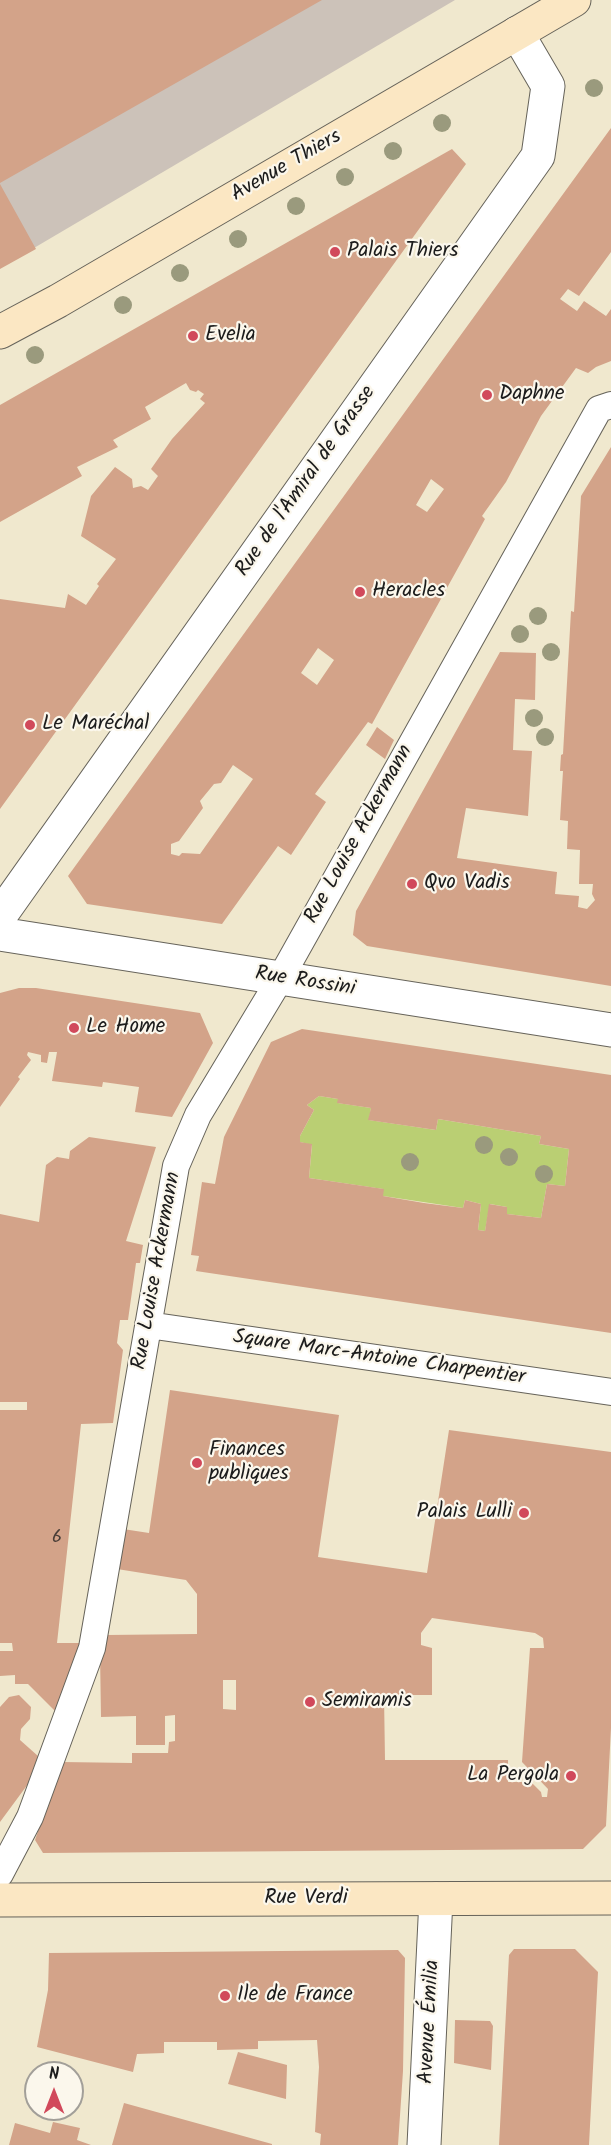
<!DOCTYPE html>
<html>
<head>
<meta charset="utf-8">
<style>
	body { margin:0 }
	#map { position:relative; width:611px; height:2145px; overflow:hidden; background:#f0e8ce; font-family:Kalam,sans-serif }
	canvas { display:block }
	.north { position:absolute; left:24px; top:2061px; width:60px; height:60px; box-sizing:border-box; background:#fbf7ec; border:2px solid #a29f99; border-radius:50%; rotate:0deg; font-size:16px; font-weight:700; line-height:24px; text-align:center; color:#1c1c1c }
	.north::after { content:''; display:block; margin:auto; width:21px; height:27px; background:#d1495b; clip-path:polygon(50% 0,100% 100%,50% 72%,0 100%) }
</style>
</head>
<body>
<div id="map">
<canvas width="611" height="2145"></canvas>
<div class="north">N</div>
</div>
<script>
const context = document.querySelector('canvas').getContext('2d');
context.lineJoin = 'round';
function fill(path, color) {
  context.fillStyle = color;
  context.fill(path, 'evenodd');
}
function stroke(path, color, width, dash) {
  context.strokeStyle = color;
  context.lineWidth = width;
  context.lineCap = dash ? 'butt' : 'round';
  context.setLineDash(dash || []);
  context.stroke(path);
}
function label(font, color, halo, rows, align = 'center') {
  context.font = font + ' Kalam,sans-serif';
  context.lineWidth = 4.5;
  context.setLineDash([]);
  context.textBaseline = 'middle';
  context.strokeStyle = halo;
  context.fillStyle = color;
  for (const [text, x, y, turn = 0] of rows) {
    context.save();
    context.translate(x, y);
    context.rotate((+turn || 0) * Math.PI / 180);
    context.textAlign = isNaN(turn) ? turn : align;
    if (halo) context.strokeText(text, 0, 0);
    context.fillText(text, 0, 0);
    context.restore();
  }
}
const industrial = new Path2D(`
	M0,0H455L0,268Z`);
const green = new Path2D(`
	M319,1096L338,1099V1103L371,1108L369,1120L436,1130L438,1119L541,1136L539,1144L569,1149L565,1186L547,1184L541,1218L507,1214V1207L490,1204L485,1231L478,1230L481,1204L465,1200L463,1208L383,1196V1189L309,1178L312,1145L300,1142V1136L314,1110L307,1105Z`);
const building = new Path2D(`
	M0,0H322L0,183Z
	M611,128V252L579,296L568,289L560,299L577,311L584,301L606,316L611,309V361L596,367L588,373L576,368L541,416L506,482L482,516L485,519L372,724L368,722L315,794L326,802L291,855L278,846L222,924L87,904L68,876ZM431,479L444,489L427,512L416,505ZM318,648L334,660L317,685L301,673ZM233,765L253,779L200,854L182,853L179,856L171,854V844L179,841L203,808L200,801L214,784L221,783Z
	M452,149L466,164L0,809V599L65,608L68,594L86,605L99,586L97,584L116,559L81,536L91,496L115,467L132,479L133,488L141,486L148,490L158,476L151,469L172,439L205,403L200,399L204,394L198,390L196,392L190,390L186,383L145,407L151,419L113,440L118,447L77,467L82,476L0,522V405Z
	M0,184L36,249L0,269Z
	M611,447V986L367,946L353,935L356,911L500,652L536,653L535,700L515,699L513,750L532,751L528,816L466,808L457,858L557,872L555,894L579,896L578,907L587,909L595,900L592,894L593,884H579L580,850L567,849L568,821L560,820L563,771H560L561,755L563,754L571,611L574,612L581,496Z
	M377,727L394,740L385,759L366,745Z
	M19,988H36L200,1013L213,1043L172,1117L135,1112L139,1087L103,1082L102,1087L52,1081L57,1052H49L47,1063L41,1062V1055L28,1052L27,1055L31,1060L18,1077L20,1079L0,1107V993Z
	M302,1029L611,1075V1333L196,1271L199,1256L191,1255L202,1182L215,1184L224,1137L271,1042ZM319,1096L338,1099L337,1103L371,1108L368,1120L436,1130L438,1119L541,1136L539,1144L569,1149L565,1186L547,1184L541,1218L507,1214V1207L489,1204L485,1231L478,1230L481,1204L465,1200L463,1208L424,1203L383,1196L384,1189L309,1178L312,1144L300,1142V1136L314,1110L307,1105Z
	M89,1137L156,1147L126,1241L143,1245L140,1263H136L128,1320H120L117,1343L123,1350L113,1423L81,1424L57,1643H80L55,1711L28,1684H15V1675L0,1676V1651H13L12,1643H0V1410H27V1402H0V1214L39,1222L46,1165L57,1157L69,1159L70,1151Z
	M170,1390L339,1415L318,1557L427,1573L449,1430L611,1452V1728L606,1826L583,1849L43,1853L35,1840L62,1762L132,1763V1753H168L169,1742L175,1741V1715L165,1716V1745H136V1716L101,1717L100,1653L107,1635L197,1634V1594L186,1580L117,1569L123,1529L149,1533ZM432,1618L535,1633L543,1638L544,1648H530L522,1762L548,1789L547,1797H542L541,1792L531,1782H508V1760H385L384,1695H432V1648L421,1645V1633ZM223,1680H236V1710L223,1709Z
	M19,1695L31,1707L30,1719L21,1729L20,1740L38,1756L28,1784L0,1822V1707L9,1697Z
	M514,1949H575L598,1972L589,2145H499L509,1955Z
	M398,1950L405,1958L403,2071L398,2145H320L321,2134L315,2132L319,2067L317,2040L258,2041V2049L217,2050V2042H164V2053L137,2054L133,2072L37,2047L48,1990L49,1953Z
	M455,2020L490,2021L493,2026L491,2070L454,2063Z
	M238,2052L287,2065L286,2099L228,2084Z
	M124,2103L272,2144V2145H112Z
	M53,2122L80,2128L77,2140L91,2145H9L15,2123L50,2133Z`);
const lane = new Path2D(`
	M148,1325L611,1392
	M0,1874L30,1817L92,1648L176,1166L198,1115L280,979L599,409L611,405`);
const street = new Path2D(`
	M0,916L538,156L548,86L517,33
	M0,934L611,1030
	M424,2145L436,1899`);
const secondary = new Path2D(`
	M0,332L58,301L574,0
	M0,1900L611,1898`);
const trees = [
	[594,88],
	[442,123],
	[393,151],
	[345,177],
	[296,206],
	[238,239],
	[180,273],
	[123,305],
	[35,355],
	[538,616],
	[520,634],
	[551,652],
	[534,718],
	[545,737],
	[484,1145],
	[509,1157],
	[410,1162],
	[544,1174]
];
const markers = [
	[335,252,6,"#d1495b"],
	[193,336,6,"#d1495b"],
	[487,395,6,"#d1495b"],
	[360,592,6,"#d1495b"],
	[30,725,6,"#d1495b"],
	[412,884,6,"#d1495b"],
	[74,1028,6,"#d1495b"],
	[197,1463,6,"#d1495b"],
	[524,1513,6,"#d1495b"],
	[310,1702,6,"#d1495b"],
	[571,1776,6,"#d1495b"],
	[225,1996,6,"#d1495b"]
];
const numberNames = [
	["6",57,1539]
];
const streetNames = [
	["Avenue Thiers",287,167,-30],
	["Rue de l'Amiral de Grasse",307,482,-55],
	["Rue Louise Ackermann",360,835,-61],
	["Rue Rossini",305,983,9],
	["Rue Louise Ackermann",158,1271,-80],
	["Square Marc-Antoine Charpentier",379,1359,8],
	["Rue Verdi",306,1899],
	["Avenue Émilia",431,2022,-87]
];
const poiNames = [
	["Palais Thiers",347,252],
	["Evelia",205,336],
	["Daphne",499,395],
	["Heracles",372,592],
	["Le Maréchal",42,725],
	["Qvo Vadis",424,884],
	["Le Home",86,1028],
	["Finances",209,1451],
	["publiques",209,1475],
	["Palais Lulli",512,1513,"right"],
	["Semiramis",322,1702],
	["La Pergola",559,1776,"right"],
	["Ile de France",237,1996]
];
fill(industrial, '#ccc2b9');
fill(green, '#bacf73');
fill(building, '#d3a389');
stroke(lane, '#66635a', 28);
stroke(street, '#66635a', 35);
stroke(secondary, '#66635a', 35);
stroke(lane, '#fff', 26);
stroke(street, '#fff', 33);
stroke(secondary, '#fbe7c3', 33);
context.fillStyle = '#9a9a7d';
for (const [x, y] of trees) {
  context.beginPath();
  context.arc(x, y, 9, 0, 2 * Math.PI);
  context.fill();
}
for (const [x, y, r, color] of markers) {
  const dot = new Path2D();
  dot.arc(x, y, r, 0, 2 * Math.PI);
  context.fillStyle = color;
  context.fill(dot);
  stroke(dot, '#fbf7ec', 2);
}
label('18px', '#4a3e37', null, numberNames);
label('21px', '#1c1c1c', '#fbf7ec', streetNames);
label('21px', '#1c1c1c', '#fbf7ec', poiNames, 'left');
</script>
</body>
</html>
